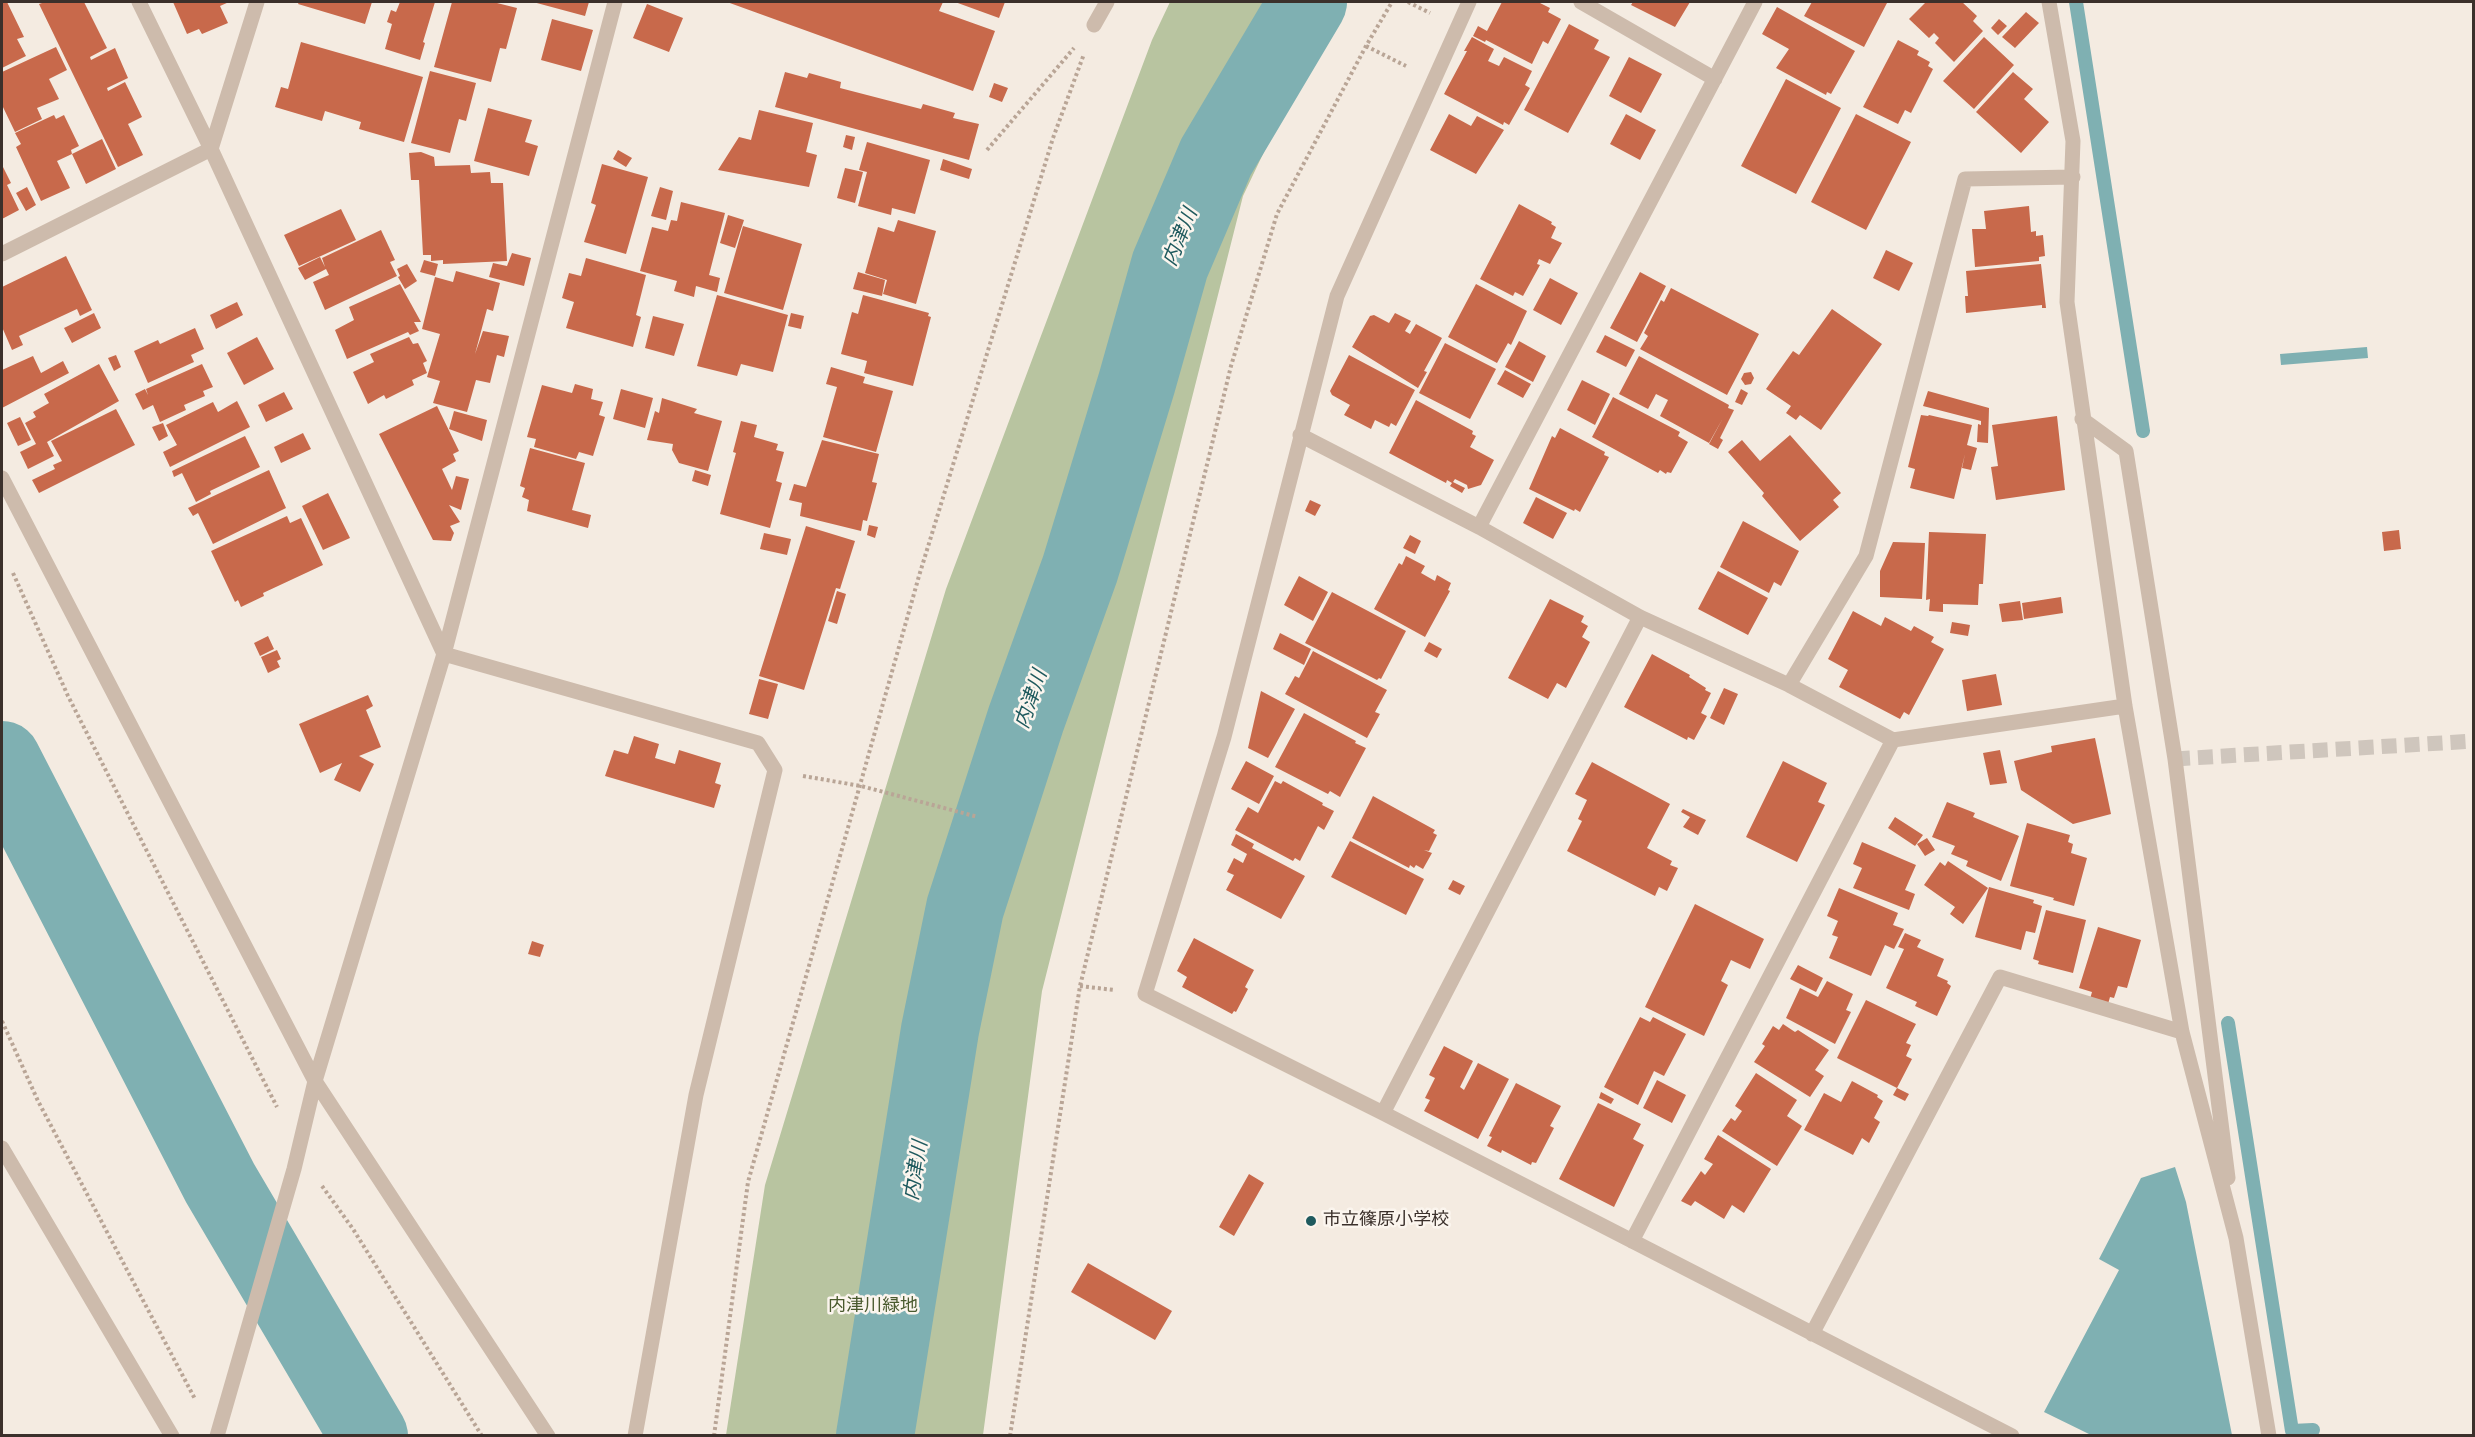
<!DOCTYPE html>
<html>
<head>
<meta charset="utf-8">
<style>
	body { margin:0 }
	#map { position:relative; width:2475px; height:1437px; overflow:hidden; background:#f4ebe1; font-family:Overpass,sans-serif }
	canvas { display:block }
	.frame { position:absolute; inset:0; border:3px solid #3b302b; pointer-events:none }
</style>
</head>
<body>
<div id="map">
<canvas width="2475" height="1437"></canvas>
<div class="frame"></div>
</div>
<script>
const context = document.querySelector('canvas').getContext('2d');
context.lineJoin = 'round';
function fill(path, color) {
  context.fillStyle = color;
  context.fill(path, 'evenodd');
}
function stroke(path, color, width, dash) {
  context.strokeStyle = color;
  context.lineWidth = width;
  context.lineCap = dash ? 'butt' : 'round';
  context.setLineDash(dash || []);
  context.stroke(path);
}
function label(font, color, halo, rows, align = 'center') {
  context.font = font + ' Overpass,"Noto Sans JP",sans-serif';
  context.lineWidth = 5;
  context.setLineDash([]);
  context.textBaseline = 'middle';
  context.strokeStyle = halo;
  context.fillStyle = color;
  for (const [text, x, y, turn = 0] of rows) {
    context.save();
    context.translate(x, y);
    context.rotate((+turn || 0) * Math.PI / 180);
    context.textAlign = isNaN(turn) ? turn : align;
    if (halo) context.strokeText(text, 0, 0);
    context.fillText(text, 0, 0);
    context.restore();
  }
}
const green = new Path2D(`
	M1170,2H1341L1311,53L1243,196L1042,991L983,1435H726L765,1185L946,589L1152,40Z`);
const water = new Path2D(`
	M2367,347L2368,358L2281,365L2280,354Z
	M2175,1167L2186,1202L2232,1435H2091L2044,1412L2119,1270L2099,1259L2141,1178Z`);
const stream = new Path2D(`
	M2076,2L2143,431
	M2228,1023L2292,1431L2313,1430`);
const river = new Path2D(`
	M2,760L220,1183L369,1436
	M875,1436L940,1030L965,908L1026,719L1080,569L1137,382L1170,265L1216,157L1308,2`);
const building = new Path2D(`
	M2,2H7L24,37L17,39L26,56L2,68Z
	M45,2H84L107,48L90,57L91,60L115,48L128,78L107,88L108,91L125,82L142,117L128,124L143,155L118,167L39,4Z
	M173,2H229L220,6L228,23L202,34L199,29L187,34Z
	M299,2H372L365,24L298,4Z
	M400,2H435L423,42L425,43L420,60L385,49L392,24L387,22L391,10L396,12Z
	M452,2H493L517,8L506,49L500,48L491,82L434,67Z
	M533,2H589L585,16Z
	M727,2H943L939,11L995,31L973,91Z
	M955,2H1005L999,18Z
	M1502,2H1538L1550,8L1548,12L1561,19L1548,44L1543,41L1532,64L1486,40L1485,42L1473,36L1478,26L1487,31Z
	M1633,2H1690L1675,27L1631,5Z
	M1812,2H1885L1887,3L1864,47L1804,16Z
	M1926,2H1962L1977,16L1973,21L1983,31L1954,62L1935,43L1939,38L1934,33L1929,38L1909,19Z
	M647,4L683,18L669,52L633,38Z
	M1777,7L1855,51L1831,94L1827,92L1826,95L1776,68L1789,49L1762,34Z
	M2026,12L2039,23L2015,48L2002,37Z
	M552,19L593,30L581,71L541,60Z
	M1999,19L2007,26L1998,35L1991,28Z
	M1569,24L1599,40L1594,49L1610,57L1568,133L1524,110Z
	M1472,37L1494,49L1488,61L1499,66L1504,57L1532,71L1525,85L1530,88L1509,125L1504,122L1503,125L1444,94L1467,51H1464Z
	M1984,37L2014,65L1974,109L1943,81Z
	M1898,40L1919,51L1917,55L1930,62L1928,66L1933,69L1911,113L1905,110L1898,124L1863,107Z
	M301,42L423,77L404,142L359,129L361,122L325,111L322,121L275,107L281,87L288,89Z
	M56,47L67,70L49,79L59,99L37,108L42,119L15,132L2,105V72Z
	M1629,57L1662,74L1641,113L1609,96Z
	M430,71L476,83L466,121L459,119L450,153L411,143Z
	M785,72L807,78L809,73L841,82L840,88L921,109L923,104L955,113L953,118L979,124L969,160L775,107Z
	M2013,72L2033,89L2024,99L2049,122L2021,153L1976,112Z
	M1786,79L1841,108L1796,194L1741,166Z
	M994,83L1008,88L1002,102L989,97Z
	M488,108L532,120L525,142L538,146L529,176L474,161Z
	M759,110L813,123L806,152L817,155L809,187L718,170L739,137L751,140Z
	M1449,114L1471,126L1477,116L1504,130L1476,174L1430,150Z
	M1626,114L1656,130L1640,160L1610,144Z
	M1856,114L1911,142L1866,230L1811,202Z
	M54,115L56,119L64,115L79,146L71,150L72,154L57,161L70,188L41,201L16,147L21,144L15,133Z
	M846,135L855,137L852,150L843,147Z
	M102,139L116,169L86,184L72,154Z
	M867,142L930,160L915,214L892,208L891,215L858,206L867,172L859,170Z
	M618,150L632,158L626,167L613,159Z
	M421,152L434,157L435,166L470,165L471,173L490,172L491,183H503L507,261L443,264V260L431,261V255H423L419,180H411L409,153Z
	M943,159L972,169L969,179L940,170Z
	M602,164L648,177L626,254L584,242L596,205L591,203Z
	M2,165L11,183L7,185L19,210L2,219Z
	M845,168L863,172L855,203L837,198Z
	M27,187L36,205L26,211L16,193Z
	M660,187L673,191L666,220L651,216Z
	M681,202L725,213L709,275L720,278L717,292L696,286L694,297L674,291L677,281L640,271L652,227L668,231L671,220L677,221Z
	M1519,204L1552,222L1551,224L1556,227L1551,238L1562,243L1550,264L1539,259L1537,264L1540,265L1523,296L1515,292L1513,296L1480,279Z
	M2029,206L2031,232L2036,231V236L2043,235L2045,256L2039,257V261L1975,267L1972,229H1986L1984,211Z
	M341,209L356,240L299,266L284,235Z
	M728,215L744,220L735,248L720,243Z
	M898,220L936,231L916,304L883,294L887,280L865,273L878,227L894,232Z
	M743,226L802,244L783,310L724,293Z
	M381,230L395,260L390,262L397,276L325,310L313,282L329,275L326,269L305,280L298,268L320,257L325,267L322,258Z
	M1886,250L1913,263L1899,291L1873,278Z
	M512,253L531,258L524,286L489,277L493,263L507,266Z
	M66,256L92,310L80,316L77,309L19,336L23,345L12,350L2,327L3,306L2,287Z
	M586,258L646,275L636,315L641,317L633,347L566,328L574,302L562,298L569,273L581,276Z
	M424,260L438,264L435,276L420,272Z
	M407,264L417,281L405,289L398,277L400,276L397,269Z
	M2041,264L2046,308H2042V305L1966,313L1965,296H1968L1966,271Z
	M456,271L500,283L493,311L487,309L475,354L483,331L509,336L504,357L497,355L490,383L476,380L467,412L433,403L440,381L427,377L440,334L422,329L435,277L453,282Z
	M858,272L885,280L882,296L853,289Z
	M1640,272L1666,286L1637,342L1610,328Z
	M1550,278L1578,293L1561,325L1533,310Z
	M400,284L421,322H414L419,331L410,335L408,332L347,359L335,330L354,320L349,307Z
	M1476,284L1527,311L1511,345L1508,343L1497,363L1448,337Z
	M1671,288L1759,334L1727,395L1640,349L1648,336L1644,333L1661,300L1664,302Z
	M717,295L788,315L773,372L741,364L737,376L697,366Z
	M863,295L929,313L928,316L931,317L913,386L864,373L867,361L841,354L852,312L858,314Z
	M237,302L243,315L216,329L210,315Z
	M1832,309L1882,344L1821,430L1800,415L1796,420L1786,413L1791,406L1766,389L1793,351L1799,355Z
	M94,313L101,328L72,343L64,328Z
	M791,313L804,316L801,329L788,326Z
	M1395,313L1411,321L1405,331L1410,334L1416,324L1442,338L1424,371L1427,372L1418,388L1352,347L1370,316L1374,315L1389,323Z
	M653,316L684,324L674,356L645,348Z
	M195,328L204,349L191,355L194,362L148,383L134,351L158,340L160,344Z
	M1605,335L1635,350L1626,367L1596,352Z
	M257,337L274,369L244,385L227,353Z
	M409,337L413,344L418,343L427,361L423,363L427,373L412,380L414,385L386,399L384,395L368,404L353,372L374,362L370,354Z
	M1519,341L1546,356L1533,382L1505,367Z
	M1445,343L1496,369L1470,419L1419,393Z
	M116,355L121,367L114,371L108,358Z
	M1349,355L1415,390L1396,426L1391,423L1389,427L1375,420L1371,429L1344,415L1350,405L1332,395L1330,391Z
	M33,356L41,373L63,361L69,373L2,408V370Z
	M1639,356L1729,405L1728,408L1734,410L1720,438L1723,440L1718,449L1709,444L1723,418L1709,443L1660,416L1668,400L1656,394L1648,409L1619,394Z
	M99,364L119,401L47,442L54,456L28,469L20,452L36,444L25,423L36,417L33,412L49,403L44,394Z
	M202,364L213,387L203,391L205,396L184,405L186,410L160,422L153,405L143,410L135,394L145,389L148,395L146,389Z
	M831,367L865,377L863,383L893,391L876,452L823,437L837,387L826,384Z
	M1505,370L1531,384L1523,398L1497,384Z
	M1751,372L1754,378L1751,384L1745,385L1741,379L1744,373Z
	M1582,380L1610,394L1595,425L1567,410Z
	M575,384L593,389L591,399L603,402L599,415L605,417L593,456L579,452L576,459L534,447L536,439L527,437L542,385L572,393Z
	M621,389L653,398L645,428L613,419Z
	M1741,389L1748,393L1742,405L1735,402Z
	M1928,391L1989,408L1988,443L1977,442L1978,424L1981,425V421L1923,406Z
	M284,392L293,409L266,422L258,405Z
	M1613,397L1680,432L1678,436L1688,442L1671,473L1667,472L1666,474L1660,470L1658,473L1592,437Z
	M662,398L697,409L694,413L722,421L708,471L679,463L672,450L673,444L647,440L655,411L659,413Z
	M1416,400L1473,431L1472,434L1476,436L1470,447L1494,460L1481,485L1468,489L1467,485L1455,479L1453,482L1465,488L1462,493L1450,486L1452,483L1447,480L1446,483L1389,453Z
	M237,401L250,427L170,467L163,452L177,445L166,425L213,402L218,412Z
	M437,406L459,451L453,454L456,461L442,469L452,490L456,476L469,479L461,510L449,505L460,522L450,526L454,533L451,541L433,540L379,434Z
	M116,409L135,445L39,493L32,480L55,469L53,465L62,461L51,441Z
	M454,411L487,420L482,441L449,429Z
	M1921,415L1928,416L1929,415L1972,425L1967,445L1977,448L1971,470L1962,468L1965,454L1954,499L1910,488L1915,469L1908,467Z
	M2057,416L2065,490L1996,500L1991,467L1998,466L1992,425Z
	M20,417L31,440L18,446L7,423Z
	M741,421L757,425L754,437L778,444L776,450L784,452L776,481L782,483L770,528L720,514L736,453L733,452Z
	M163,423L168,436L159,441L152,427Z
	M1560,428L1605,452L1604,455L1609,457L1580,512L1575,509L1574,511L1529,489L1552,436L1555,438Z
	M303,433L311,449L281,463L274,447Z
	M1790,435L1841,493L1833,500L1839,507L1800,541L1762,496L1764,493L1728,452L1742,440L1760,461Z
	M245,436L260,467L210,491L211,494L196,502L182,473L174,477L172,471Z
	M822,440L879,454L872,482L877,483L867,521L863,520L861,531L800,516L802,503L789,500L794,484L806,487Z
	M530,448L585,463L572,510L591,515L588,528L527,511L529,500L522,497L525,488L520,486Z
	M269,470L286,508L213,544L198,513L193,516L188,508Z
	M695,470L711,475L708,486L692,481Z
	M328,493L350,538L323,550L302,506Z
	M1536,497L1567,513L1553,539L1523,523Z
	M1310,500L1321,505L1315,516L1305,511Z
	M287,516L290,523L301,518L323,565L263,593L264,596L241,607L238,600L235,602L211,551Z
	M1743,521L1799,551L1781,586L1774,582L1769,593L1720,567Z
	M869,525L878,527L875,538L867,535Z
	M806,526L855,541L840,589L836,588L804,690L759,676Z
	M2399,530L2401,549L2384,551L2382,532Z
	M1929,532L1986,534L1983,584H1979L1978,605L1943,604V612L1929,611L1930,599L1926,600Z
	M764,533L791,539L787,555L760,549Z
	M1410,535L1421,541L1415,554L1403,548Z
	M1893,542L1925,543L1922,599L1880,597V571Z
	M1406,556L1425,566L1421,573L1435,581L1437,575L1451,583L1448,590L1450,591L1425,637L1374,609L1399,563L1402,565Z
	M1718,571L1768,598L1748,635L1698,609Z
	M1299,576L1328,592L1313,621L1284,605Z
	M837,591L846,594L837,624L828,621Z
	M1332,592L1406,631L1381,679L1379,678L1377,680L1305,643Z
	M2061,597L2063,613L2024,619L2022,603Z
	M1550,599L1584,616L1581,622L1588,626L1582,637L1590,642L1566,688L1557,683L1548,699L1508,678Z
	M2020,601L2023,620L2002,622L1999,604Z
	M1853,611L1881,626L1885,617L1911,631L1914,626L1934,637L1931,642L1944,649L1909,715L1904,712L1900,719L1839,687L1848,670L1828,659Z
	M1952,622L1970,625L1968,636L1950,633Z
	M1280,633L1311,649L1304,665L1273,649Z
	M268,636L274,649L260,656L254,643Z
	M1429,642L1442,649L1437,658L1424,651Z
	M277,650L281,659L277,661L280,667L268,673L261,657Z
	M1313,651L1387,690L1375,712L1380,714L1367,738L1285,694L1295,676L1299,678Z
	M1652,654L1690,675L1689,677L1706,688L1705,690L1711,693L1701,713L1707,716L1694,740L1688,737L1687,740L1624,707Z
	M1996,674L2002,705L1967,711L1962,680Z
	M759,679L778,684L768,719L749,714Z
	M1724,688L1738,694L1724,725L1710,718Z
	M1261,691L1295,709L1268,758L1248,748Z
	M368,695L373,706L366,710L381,747L359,756L374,764L360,792L334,780L342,763L320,773L299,724Z
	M1304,713L1356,741L1355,743L1366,748L1340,797L1330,791L1328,794L1275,767Z
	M634,736L659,744L655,758L675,764L679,750L721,763L715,783L721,785L714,808L605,776L614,750L628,754Z
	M2095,738L2111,814L2073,824L2021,790L2014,761L2052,752L2051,746Z
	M2000,750L2007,783L1990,785L1983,753Z
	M1246,761L1274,776L1259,804L1231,789Z
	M1783,761L1827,783L1818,802L1825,805L1797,862L1746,837Z
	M1592,762L1670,804L1647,848L1672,861L1670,865L1678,868L1667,891L1659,887L1655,896L1567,851L1582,821L1578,819L1587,800L1575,794Z
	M1275,781L1281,784L1283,781L1323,803L1322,805L1334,811L1324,830L1318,826L1300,861L1295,858L1293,861L1235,830L1248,807L1258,813Z
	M1373,796L1435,830L1433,833L1437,835L1429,851L1424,850L1432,853L1423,869L1416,865L1414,868L1410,865L1409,868L1352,838Z
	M1947,802L1975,813L1973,817L2019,836L2001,881L1966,866L1968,861L1951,854L1955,846L1932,837Z
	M1683,809L1706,820L1698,835L1683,827L1690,817L1681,812Z
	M1895,817L1923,835L1915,846L1888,828Z
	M2027,823L2070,835L2068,842L2073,844L2071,853L2087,858L2074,906L2053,900L2054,898L2010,886Z
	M1236,834L1254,844L1252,848L1305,876L1281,919L1226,890L1234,875L1227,872L1234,858L1243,863L1247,854L1231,845Z
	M1927,838L1935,850L1925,856L1917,844Z
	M1350,841L1424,879L1406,915L1331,877Z
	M1862,842L1916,865L1905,890L1915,894L1909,910L1853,888L1862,868L1853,864Z
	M1948,861L1988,888L1963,924L1950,914L1955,907L1924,885L1940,862L1945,866Z
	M1453,880L1465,886L1460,895L1448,889Z
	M1989,887L2034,900L2033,903L2042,906L2035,933L2026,931L2021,950L1975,937Z
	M1839,888L1898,913L1893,925L1904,929L1894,949L1885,945L1871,976L1829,958L1838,937L1832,935L1838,921L1827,916Z
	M1695,904L1764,939L1750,969L1731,960L1721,981L1728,985L1704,1036L1645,1007Z
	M2046,910L2086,920L2073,973L2038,964L2039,961L2033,959Z
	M2098,927L2141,940L2127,988L2118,986L2114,998L2110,997L2108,1004L2090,999L2092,992L2079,988Z
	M1905,933L1921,940L1917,947L1944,959L1937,976L1948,981L1947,983L1951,986L1937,1016L1915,1006L1917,1002L1886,988L1904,949L1898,947Z
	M1194,938L1254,970L1245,987L1248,989L1236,1012L1234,1011L1232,1014L1182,987L1187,977L1177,971Z
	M532,941L544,945L540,957L528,954Z
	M1798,965L1823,978L1816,992L1790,979Z
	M1827,981L1853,994L1846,1010L1851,1012L1835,1044L1786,1018L1800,988L1818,997Z
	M1866,1000L1916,1024L1906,1043L1911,1045L1906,1056L1912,1059L1897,1088L1837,1058Z
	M1640,1017L1650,1022L1653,1017L1686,1034L1664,1076L1654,1071L1638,1105L1604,1087Z
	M1783,1024L1795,1032L1798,1030L1829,1050L1815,1070L1824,1076L1810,1097L1754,1062L1765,1046L1762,1044L1773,1026L1779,1030Z
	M1444,1046L1473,1061L1460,1087L1464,1090L1478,1063L1509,1079L1478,1139L1424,1111L1430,1100L1425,1098L1435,1078L1429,1075Z
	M1756,1073L1797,1100L1787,1116L1802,1126L1777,1166L1722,1131L1731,1118L1735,1121L1742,1111L1735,1106Z
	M1657,1080L1686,1095L1672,1123L1643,1108Z
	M1852,1081L1878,1095L1877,1097L1883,1101L1874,1118L1880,1122L1869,1143L1862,1138L1853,1155L1804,1130L1824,1093L1841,1102Z
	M1516,1083L1561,1106L1550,1126L1554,1128L1536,1163L1532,1162L1531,1165L1502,1150L1501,1153L1487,1146L1492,1137L1489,1136Z
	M1897,1088L1909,1094L1905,1101L1893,1095Z
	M1601,1092L1614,1099L1611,1104L1599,1098Z
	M1598,1103L1641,1124L1633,1139L1644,1145L1614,1207L1559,1179Z
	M1718,1135L1771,1169L1744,1213L1732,1205L1724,1219L1695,1201L1691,1206L1681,1201L1701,1171L1705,1175L1713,1164L1704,1159Z
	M1249,1174L1264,1183L1234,1236L1219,1227Z
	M1088,1263L1172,1311L1155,1340L1071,1292Z`);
const streetTunnel = new Path2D(`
	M2175,759L2474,741`);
const path = new Path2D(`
	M1408,2L1430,13
	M1366,46L1406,66
	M987,150L1074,48
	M13,573L68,696L277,1107
	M803,776L861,786L978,817
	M1080,986L1114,990
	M2,1021L38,1101L195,1399
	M322,1186L353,1229L482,1436
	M714,1436L748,1182L919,576L1053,138L1084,54
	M1010,1436L1080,986L1231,366L1277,214L1366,46L1392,2`);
const street = new Path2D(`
	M139,2L211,149L444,654L758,743L775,770L696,1095L635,1436
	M1469,2L1337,296L1224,737L1145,994L1383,1113L2012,1436
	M1581,2L1715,79
	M2049,2L2073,141L2067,302L2125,706L2182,1032L2236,1238L2269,1436
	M1094,25L1107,2
	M2,254L211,149L257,2
	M2082,419L2126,451L2175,759L2228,1178
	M1300,435L1479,527L1640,617L1789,685L1893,740L2125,706
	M2,478L315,1081L548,1436
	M1479,527L1755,2
	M1789,685L1866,556L1965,179L2073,177
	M1383,1113L1640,617
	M2,1148L172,1436
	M1632,1241L1893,740
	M1812,1334L2000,977L2182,1032
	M217,1436L294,1169L315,1081L444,654L615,2`);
const markers = [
	[1311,1221,6,"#1f5a5e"]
];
const poiNames = [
	["市立篠原小学校",1323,1221]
];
const parkNames = [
	["内津川緑地",873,1307]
];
const waterNames = [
	["内津川",1182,238,-68],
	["内津川",1033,700,-71],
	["内津川",918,1171,-81]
];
fill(green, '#b8c4a0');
fill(water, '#7fb0b2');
stroke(stream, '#7fb0b2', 14);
stroke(river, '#7fb0b2', 78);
fill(building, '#c8694b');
stroke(streetTunnel, '#cfc6bd', 15, [15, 8]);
stroke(path, '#b9a596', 4, [3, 3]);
stroke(street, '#cdbbac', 15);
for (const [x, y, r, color] of markers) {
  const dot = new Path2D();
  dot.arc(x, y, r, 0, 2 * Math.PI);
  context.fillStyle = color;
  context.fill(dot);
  stroke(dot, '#fbf5ee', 2);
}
label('18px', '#3b302b', '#fbf5ee', poiNames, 'left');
label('18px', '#4a5a2e', '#fbf5ee', parkNames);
label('italic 20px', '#1f5a5e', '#fbf5ee', waterNames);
</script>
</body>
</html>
